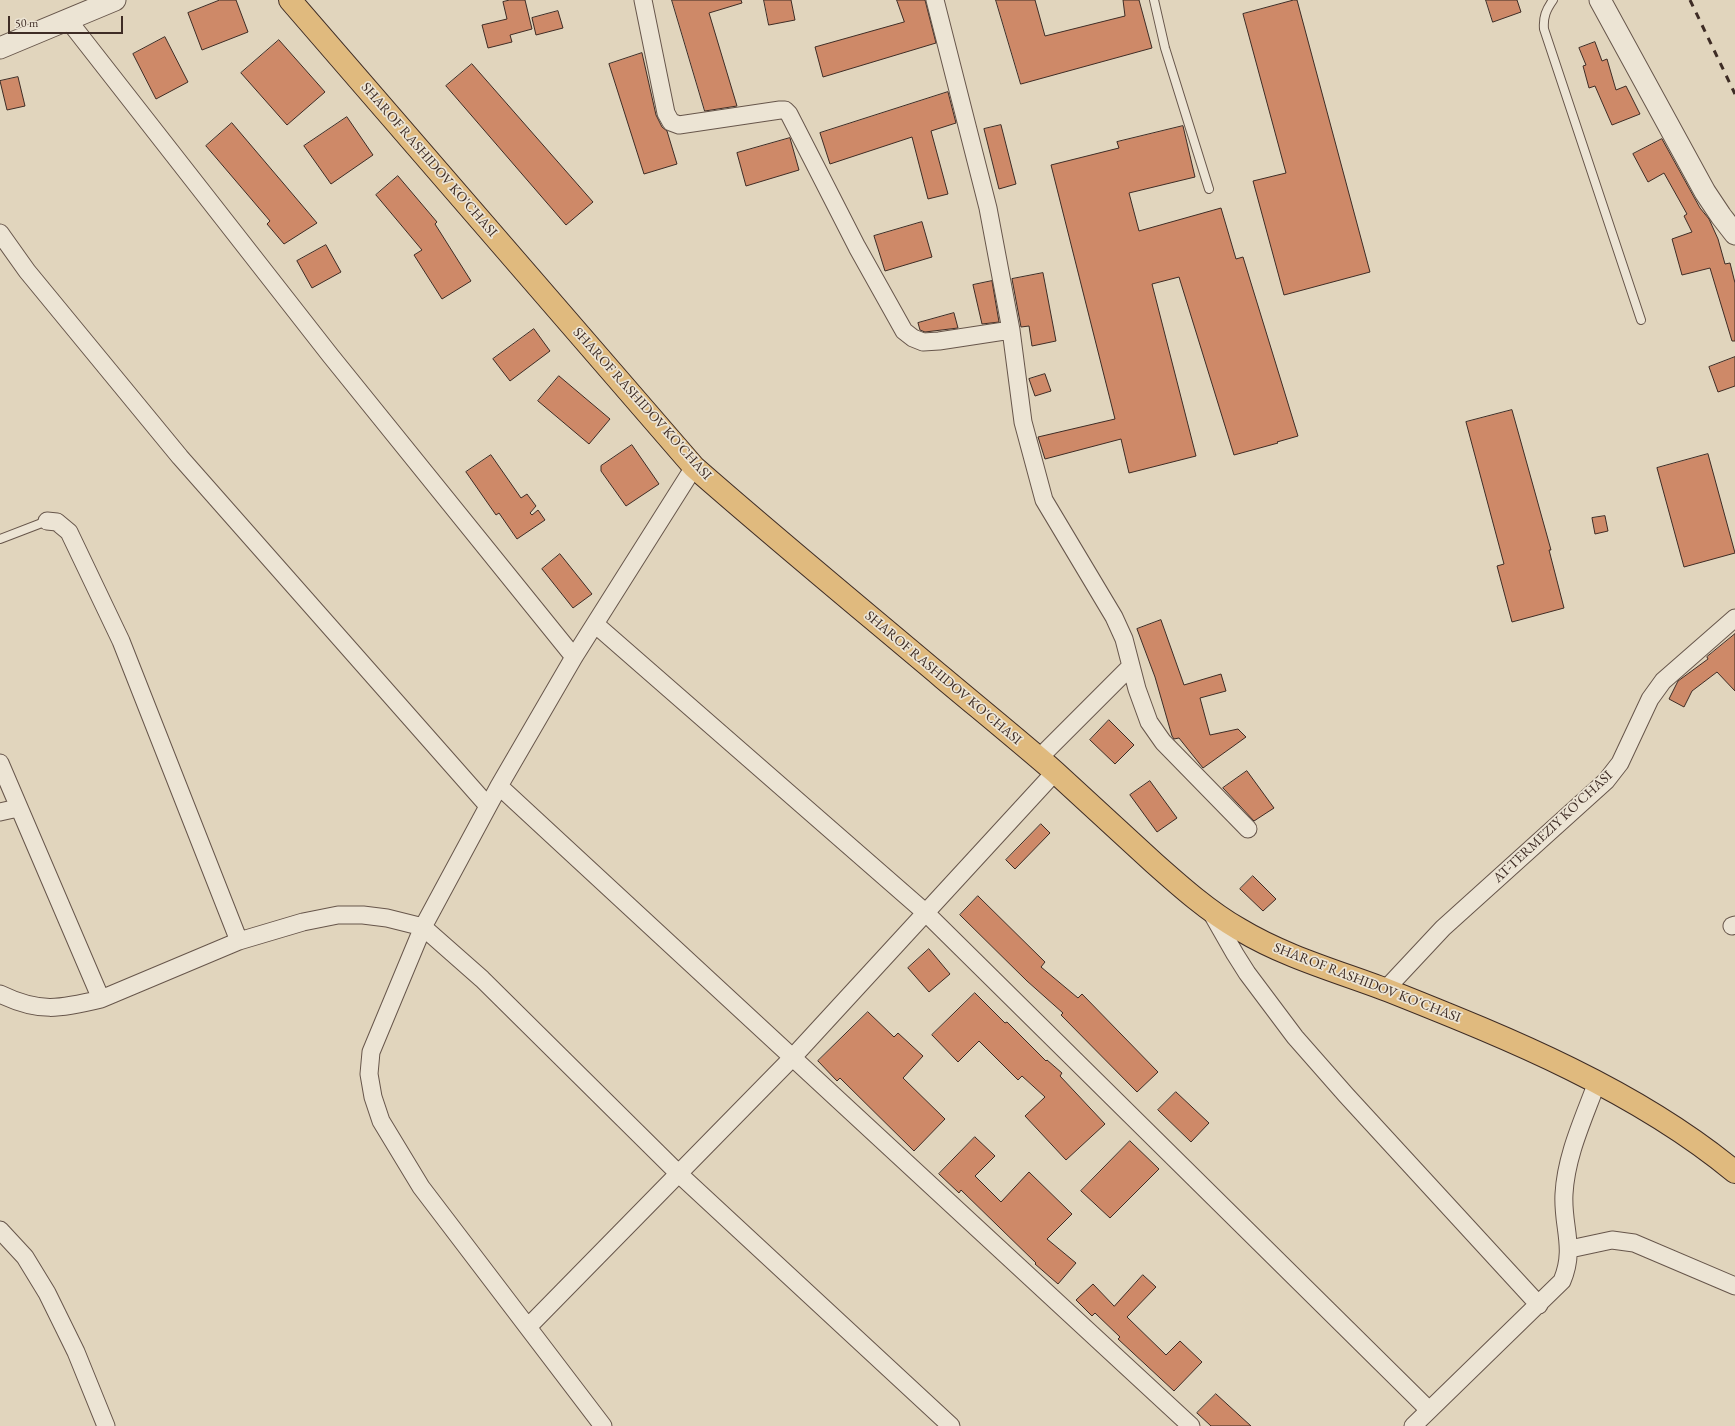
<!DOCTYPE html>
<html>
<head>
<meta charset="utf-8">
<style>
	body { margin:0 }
	#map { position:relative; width:1735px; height:1426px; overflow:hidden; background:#e1d5bd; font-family:"EB Garamond",serif }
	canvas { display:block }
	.scale { position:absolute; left:8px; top:16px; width:115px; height:18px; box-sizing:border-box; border:2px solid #3e2c25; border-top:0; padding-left:5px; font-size:12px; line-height:14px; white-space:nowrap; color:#3e2c25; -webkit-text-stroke:3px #ece4d4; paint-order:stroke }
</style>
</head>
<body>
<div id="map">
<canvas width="1735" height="1426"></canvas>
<div class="scale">50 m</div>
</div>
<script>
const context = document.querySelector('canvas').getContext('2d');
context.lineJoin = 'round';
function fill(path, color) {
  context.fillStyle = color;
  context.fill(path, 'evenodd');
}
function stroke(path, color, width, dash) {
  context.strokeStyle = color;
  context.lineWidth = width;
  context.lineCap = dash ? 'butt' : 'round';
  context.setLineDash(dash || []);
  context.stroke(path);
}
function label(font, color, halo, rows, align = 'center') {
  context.font = font + ' "EB Garamond",serif';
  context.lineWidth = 3.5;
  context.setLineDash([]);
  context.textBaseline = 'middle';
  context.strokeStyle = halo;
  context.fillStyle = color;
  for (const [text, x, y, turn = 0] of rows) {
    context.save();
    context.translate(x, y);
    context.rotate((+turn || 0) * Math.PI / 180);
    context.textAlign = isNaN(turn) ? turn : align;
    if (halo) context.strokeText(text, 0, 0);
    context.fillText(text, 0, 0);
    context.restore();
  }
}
const building = new Path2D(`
	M220,0H236L248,32L202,50L188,13Z
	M510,0H525L532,29L510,35L512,42L488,48L482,25L507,19L503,2Z
	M672,0H741L742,3L709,13L737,106L705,111Z
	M764,0H791L795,20L769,25Z
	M897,0H925L936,43L823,77L815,47L904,22Z
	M996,0H1035L1045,36L1125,16L1123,0H1139L1152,48L1021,84Z
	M1294,0H1297L1370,272L1284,295L1253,181L1286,173L1243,14Z
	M1486,0H1517L1521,12L1493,22Z
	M558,11L563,28L536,35L532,18Z
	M165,37L188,82L156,99L133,54Z
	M279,40L325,92L287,125L241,73Z
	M1595,42L1602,61L1607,59L1616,90L1626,86L1640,114L1612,125L1595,86L1589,88L1583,66L1586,65L1579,48Z
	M642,53L656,115L662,127L667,131L677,164L644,174L609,64Z
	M472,64L593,202L566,225L446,86Z
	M18,77L25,106L7,110L0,81Z
	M948,92L956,123L931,131L948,194L928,199L912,137L830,164L820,133Z
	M347,117L373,155L331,184L304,146Z
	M232,123L317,223L284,244L267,224L270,221L206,146Z
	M1001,125L1016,184L999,189L984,129Z
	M1183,126L1195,177L1129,193L1139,231L1221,208L1236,259L1243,257L1298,436L1277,442L1278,443L1234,455L1179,277L1152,284L1196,456L1129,473L1121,439L1045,459L1038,437L1115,419L1051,165L1119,148L1117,142Z
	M790,138L799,170L746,186L737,153Z
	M1662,139L1700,208L1709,219L1718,239L1725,264L1730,263L1735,283V341H1732L1710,268L1682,275L1672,239L1692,232L1684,216L1687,214L1664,173L1648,182L1633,154Z
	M398,176L437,222L435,224L471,281L442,299L414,255L422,250L376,195Z
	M922,222L932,257L885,271L874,236Z
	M326,245L341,272L312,288L297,261Z
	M1043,273L1056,341L1032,346L1029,326L1021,327L1012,279Z
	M992,281L999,322L982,324L973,285Z
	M954,313L958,328L925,332L920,330L918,323Z
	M534,329L550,351L510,381L493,359Z
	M1735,357V386L1718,392L1709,367Z
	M1045,374L1051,391L1035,396L1029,379Z
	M559,376L610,419L589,444L538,401Z
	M1512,410L1551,550H1549L1564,608L1512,622L1497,566L1504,564L1466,422Z
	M632,445L659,484L626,506L601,471V466Z
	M1708,454L1735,553L1684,567L1657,468Z
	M491,455L521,498L527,494L536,506L530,513L532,515L538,510L545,520L517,539L499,513L496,515L466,472Z
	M1605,516L1608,531L1595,534L1592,518Z
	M560,554L592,594L573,608L542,569Z
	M1161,620L1184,685L1221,674L1226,691L1200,698L1210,735L1238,729L1246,737L1203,768L1179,738L1174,739L1172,736L1155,677L1137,629Z
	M1735,634V691L1717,672L1692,691L1684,707L1669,699L1678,681L1708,659L1707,657Z
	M1109,720L1134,745L1115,764L1090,740Z
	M1247,771L1274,808L1254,821L1223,788Z
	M1150,781L1177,818L1157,832L1130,795Z
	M1041,824L1050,833L1015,869L1006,860Z
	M1253,876L1276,899L1263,911L1240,889Z
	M978,896L1045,962L1041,967L1078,998L1082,994L1158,1072L1137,1092L1061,1015L1063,1013L1027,981L960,915Z
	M929,949L950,974L929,992L908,968Z
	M975,993L1005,1023L1007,1022L1046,1061L1047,1060L1062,1073L1060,1076L1105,1124L1066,1160L1025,1116L1045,1097L1022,1076L1018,1080L979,1041L958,1062L932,1035Z
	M868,1012L894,1037L898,1033L923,1056L903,1078L945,1119L914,1151L840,1078L837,1081L818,1061Z
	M1176,1092L1209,1123L1191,1142L1158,1110Z
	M975,1137L995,1156L975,1176L1001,1202L1029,1172L1072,1214L1047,1239L1076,1263L1058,1284L1035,1264L1036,1263L961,1190L959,1193L939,1174Z
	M1130,1141L1159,1169L1110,1218L1081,1191Z
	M1143,1275L1156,1287L1127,1317L1166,1355L1180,1341L1202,1362L1174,1391L1118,1339L1120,1337L1095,1313L1092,1316L1076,1300L1093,1284L1114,1306Z
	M1216,1394L1251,1426H1211L1197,1413Z`);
const service = new Path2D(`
	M1154,0L1165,48L1209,189
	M1553,0C1546,10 1543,17 1544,29L1641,320
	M0,539L47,521`);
const minor = new Path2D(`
	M643,0L666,113L671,122L679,125L780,110H785L789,114L857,247L904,331L913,338L923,342L939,341L1011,330
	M935,0L988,208L1011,330L1023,422L1044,500L1114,617L1124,639L1137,689L1149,722L1163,742L1248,829
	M68,20L330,355L574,657
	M0,233L27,271L180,457L488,806
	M47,521L57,522L69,532L121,641L239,941
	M595,624L926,913L1429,1410
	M1039,758L1131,666
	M0,763L101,999L239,941L303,922L338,915H363L387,918L423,927L482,979L679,1174L951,1426
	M499,786L1191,1426
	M0,812L18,808
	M1211,912L1235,954L1247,973L1295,1037L1346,1095L1539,1305
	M1732,926L1735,925
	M1385,990L1443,928L1606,781L1620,763L1650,699L1663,681L1735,618
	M0,994C39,1013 60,1009 101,999
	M0,1230L25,1257L47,1293L76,1352L106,1426
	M1570,1249L1612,1240L1634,1243L1735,1286
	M528,1327L792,1058L1055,772
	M603,1426L421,1187L381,1121L373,1097L369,1074L371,1052L423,927L499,786L574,657L694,467
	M1413,1426L1562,1281C1576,1248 1562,1226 1564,1194C1566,1155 1584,1118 1597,1082`);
const tertiary = new Path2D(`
	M1600,0L1705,192L1721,216L1735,234
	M0,48L115,0`);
const primary = new Path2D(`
	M290,0L694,467C776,539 860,608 943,678C980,709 1018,740 1055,772C1088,802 1121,833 1154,863C1181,887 1208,911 1239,929C1287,958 1340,972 1392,992C1510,1039 1636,1090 1735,1172`);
const rail = new Path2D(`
	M1690,0L1735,94`);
const streetNames = [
	["SHAROF RASHIDOV KO'CHASI",429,160,49],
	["SHAROF RASHIDOV KO'CHASI",642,404,48],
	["SHAROF RASHIDOV KO'CHASI",943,678,40],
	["AT-TERMEZIY KO'CHASI",1553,827,-43],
	["SHAROF RASHIDOV KO'CHASI",1367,983,21]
];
fill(building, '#ce8968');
stroke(building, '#3e2c25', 1);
stroke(service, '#67564b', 10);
stroke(minor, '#67564b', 19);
stroke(tertiary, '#67564b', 23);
stroke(primary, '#3e2c25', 24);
stroke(service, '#ece4d4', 8);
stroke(minor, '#ece4d4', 17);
stroke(tertiary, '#ece4d4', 21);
stroke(primary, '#e0ba7e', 22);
stroke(rail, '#3e2c25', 3, [7, 7]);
label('14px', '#3e2c25', '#ece4d4', streetNames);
</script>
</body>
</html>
